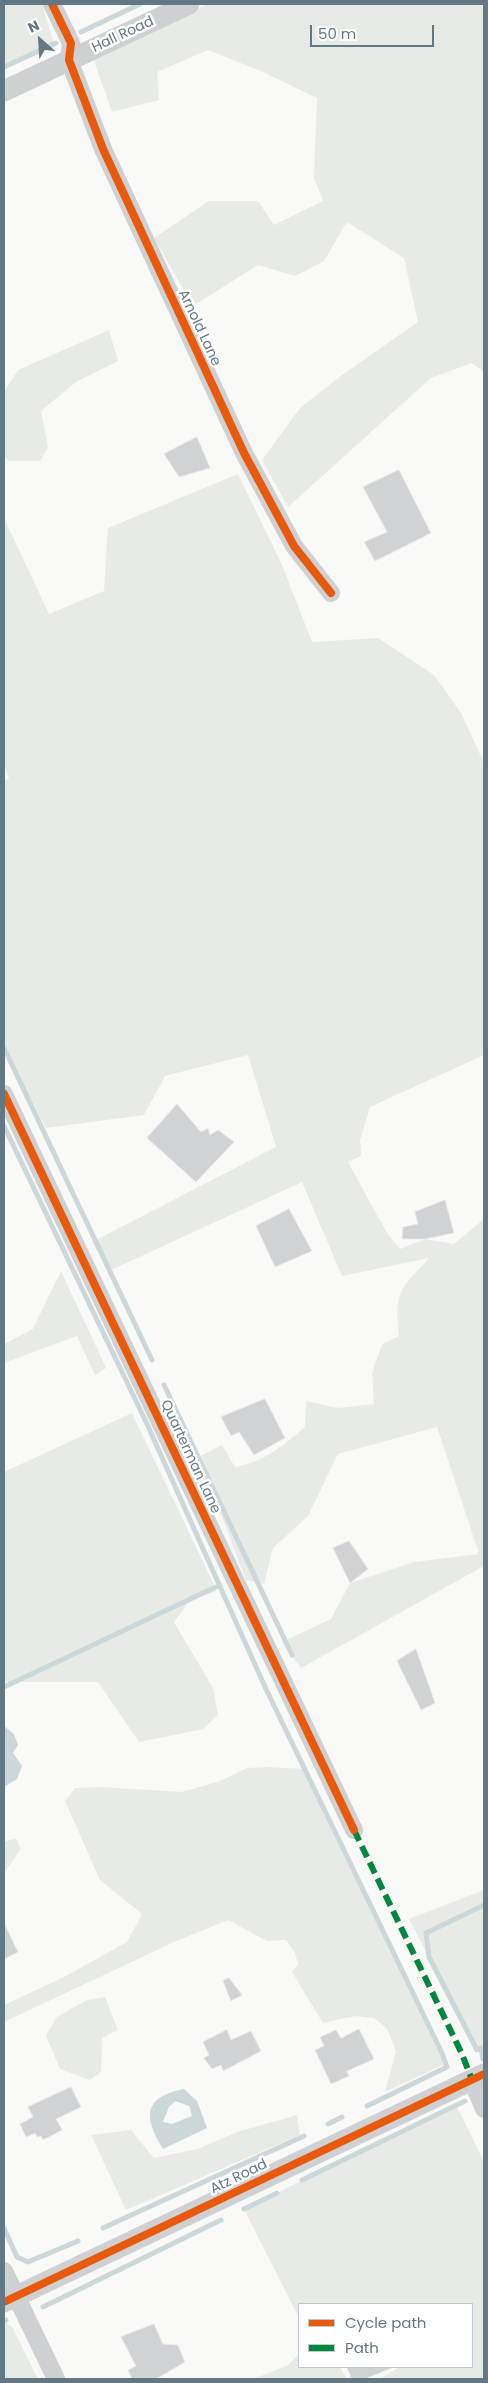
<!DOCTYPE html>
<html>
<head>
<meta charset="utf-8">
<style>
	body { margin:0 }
	#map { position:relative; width:488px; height:2383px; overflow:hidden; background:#f9f9f8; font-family:Poppins,sans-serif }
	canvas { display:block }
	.frame { position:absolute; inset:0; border:5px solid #627985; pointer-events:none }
	.legend { position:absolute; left:298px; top:2303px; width:175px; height:65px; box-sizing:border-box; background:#fff; border:1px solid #c0c9ce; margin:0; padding:6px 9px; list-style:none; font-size:15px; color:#627985 }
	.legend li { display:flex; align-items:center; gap:10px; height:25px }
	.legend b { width:25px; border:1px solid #c0c9ce }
	.north { position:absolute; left:15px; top:15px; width:50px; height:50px; -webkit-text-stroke:4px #fff; paint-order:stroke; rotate:334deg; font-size:14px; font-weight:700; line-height:20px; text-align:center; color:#627985 }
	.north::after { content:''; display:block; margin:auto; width:18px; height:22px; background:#627985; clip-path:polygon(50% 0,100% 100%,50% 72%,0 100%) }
	.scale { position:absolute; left:310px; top:25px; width:124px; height:22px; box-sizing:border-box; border:2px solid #627985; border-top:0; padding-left:6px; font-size:15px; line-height:18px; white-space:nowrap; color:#627985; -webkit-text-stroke:4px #fff; paint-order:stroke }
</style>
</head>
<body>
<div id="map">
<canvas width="488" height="2383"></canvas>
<div class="frame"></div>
<ul class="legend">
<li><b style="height:6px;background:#e8590c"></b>Cycle path</li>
<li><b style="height:6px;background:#00873e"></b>Path</li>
</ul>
<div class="north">N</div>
<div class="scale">50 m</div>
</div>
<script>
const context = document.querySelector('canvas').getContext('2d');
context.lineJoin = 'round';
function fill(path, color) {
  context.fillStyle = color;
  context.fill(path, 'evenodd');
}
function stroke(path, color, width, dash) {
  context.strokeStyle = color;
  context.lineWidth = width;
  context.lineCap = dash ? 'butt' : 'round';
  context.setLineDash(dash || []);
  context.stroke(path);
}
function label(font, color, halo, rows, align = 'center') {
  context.font = font + ' Poppins,sans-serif';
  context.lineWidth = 5;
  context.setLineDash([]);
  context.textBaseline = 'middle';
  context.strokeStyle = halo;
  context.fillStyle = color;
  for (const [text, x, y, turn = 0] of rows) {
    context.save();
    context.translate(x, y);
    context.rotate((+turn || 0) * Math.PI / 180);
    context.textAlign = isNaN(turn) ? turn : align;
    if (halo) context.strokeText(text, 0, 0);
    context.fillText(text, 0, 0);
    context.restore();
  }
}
const green = new Path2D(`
	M4,4H42L55,47L4,68Z
	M208,4H484V372L472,363L431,378L288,507L262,460L300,408L342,375L418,322L404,258L347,222L324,261L295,276L258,265L193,306L154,238L209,201H258L274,225L323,201L314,178L317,98L263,72L208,50L157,72L159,100L112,112L93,58Z
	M109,330L118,361L76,382L41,411L48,447L40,461H8L4,455V392L18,370Z
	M238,474L282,565L312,642L378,638L434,675L461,713L484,763V1055L370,1107L360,1140L361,1156L348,1162L387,1233L400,1249L425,1239L454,1244L484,1219V1566L301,1668L282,1642L331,1619L350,1583L414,1562L479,1554L437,1427L338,1454L308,1516L273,1548L264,1584L246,1580L222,1517L189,1462L222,1445L235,1467C264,1462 284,1445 305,1427L306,1401L338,1408L374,1404L372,1373L382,1344L399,1336C395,1290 398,1292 429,1258L342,1276L302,1182L109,1271L92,1242L276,1147L248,1055L165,1076L144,1115L46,1128L4,1049V781L9,778L4,765V518L49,614L104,591L108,528Z
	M61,1271L106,1368L95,1375L77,1336L4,1363V1344L33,1329Z
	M132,1413L217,1591L190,1600L174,1622L213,1688L218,1715L203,1729L139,1742L98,1682H4V1472Z
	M269,1767L303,1769L445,2064L385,2092L396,2051L387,2029L374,2018L355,2016L323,2023L292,1972L298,1964L295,1953L286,1940L267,1941L228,1920L174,1942L4,2022V2005L64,1977L127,1942L142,1914L100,1880L65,1801L75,1788L102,1787L182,1792L220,1781L247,1768Z
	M16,1838L21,1849L4,1873V1842Z
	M484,1890V2046L477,2050L409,1919Z
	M105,1997L118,2030L102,2038L101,2072L90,2080L60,2069L46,2036L57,2017L87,2000Z
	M456,2105L484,2162V2379H380L399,2367H472V2304H299V2318L244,2209Z
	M297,2115L300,2135L126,2210L91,2135L131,2130L154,2158L198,2149L237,2132Z
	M4,2321L13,2328L38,2379H4Z
	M299,2354V2367H340L347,2379H253L287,2366Z`);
const water = new Path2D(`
	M4,1726L14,1734L18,1745L13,1753L22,1766L17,1779L4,1787Z
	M184,2089L197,2101L207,2128L163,2149C143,2117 143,2097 184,2089ZM175,2101L189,2106L192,2116L172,2124L163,2122L169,2107Z`);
const stream = new Path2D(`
	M81,32L140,4
	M4,67L56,43
	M4,1048L152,1360
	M4,1126L147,1424L266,1689L442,2053L447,2067L367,2106
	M164,1385L292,1655
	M4,1687L220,1585
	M483,2059L481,2048L477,2050L429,1957L426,1933L484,1905
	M328,2124L342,2117
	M302,2180L465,2101
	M244,2209L277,2193
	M4,2228L17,2257L28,2262L78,2241
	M103,2228L304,2136
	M43,2307L221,2220
	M4,2321L6,2320`);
const building = new Path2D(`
	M197,437L210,468L179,477L164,454Z
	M399,470L431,533L375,561L364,542L387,532L363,487Z
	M177,1104L201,1132L208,1128L210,1135L218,1130L234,1142L196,1182L147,1138Z
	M445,1200L454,1233L425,1239H402L403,1227L418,1224L415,1212Z
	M289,1209L312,1251L275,1267L256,1226Z
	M265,1399L285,1438L254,1455L239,1432L231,1436L221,1417Z
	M349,1541L368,1569L350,1583L333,1548Z
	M416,1649L435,1703L421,1710L397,1661Z
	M4,1923L18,1952L4,1959Z
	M229,1978L242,1995L231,2001L223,1981Z
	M359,2029L374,2059L347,2071L349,2076L331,2084L315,2050L324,2046L320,2037L336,2030L341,2038Z
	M227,2030L231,2040L251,2031L261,2051L223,2071L221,2065L212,2069L204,2058L209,2055L203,2042Z
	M71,2087L81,2107L56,2119L62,2130L43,2140L41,2136L37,2137L35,2133L26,2137L20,2124L33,2117L28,2107Z
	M154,2324L163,2344L178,2345L185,2362L156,2379H132L128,2370L136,2366L121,2337Z
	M347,2367H394L365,2379H352Z`);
const minor = new Path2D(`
	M52,4L71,43L69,60L103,149L244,453L294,546L331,593
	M4,1094L354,1830
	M472,2080L484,2109
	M4,2271L56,2379`);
const tertiary = new Path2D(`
	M4,91L189,4
	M4,2302L484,2074`);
const quiet = new Path2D(`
	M354,1830L462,2054L472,2080`);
const cycleway = new Path2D(`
	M52,4L71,43L69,60L103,149L244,453L294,546L331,593
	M4,1094L354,1830
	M4,2302L484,2074`);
const streetNames = [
	["Hall Road",123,35,-25],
	["Arnold Lane",199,328,65],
	["Quarterman Lane",190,1457,65],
	["Atz Road",239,2177,-26]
];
fill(green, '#e8ebe5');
fill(water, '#ccd7d9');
stroke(stream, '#ccd7d9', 5);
fill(building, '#d0d2d3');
stroke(building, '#e8e8e8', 1);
stroke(minor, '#ced0d1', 18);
stroke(tertiary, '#ced0d1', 21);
stroke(quiet, '#00873e', 6, [12, 6]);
stroke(cycleway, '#e8590c', 8);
label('14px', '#627985', '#fff', streetNames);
</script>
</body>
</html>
